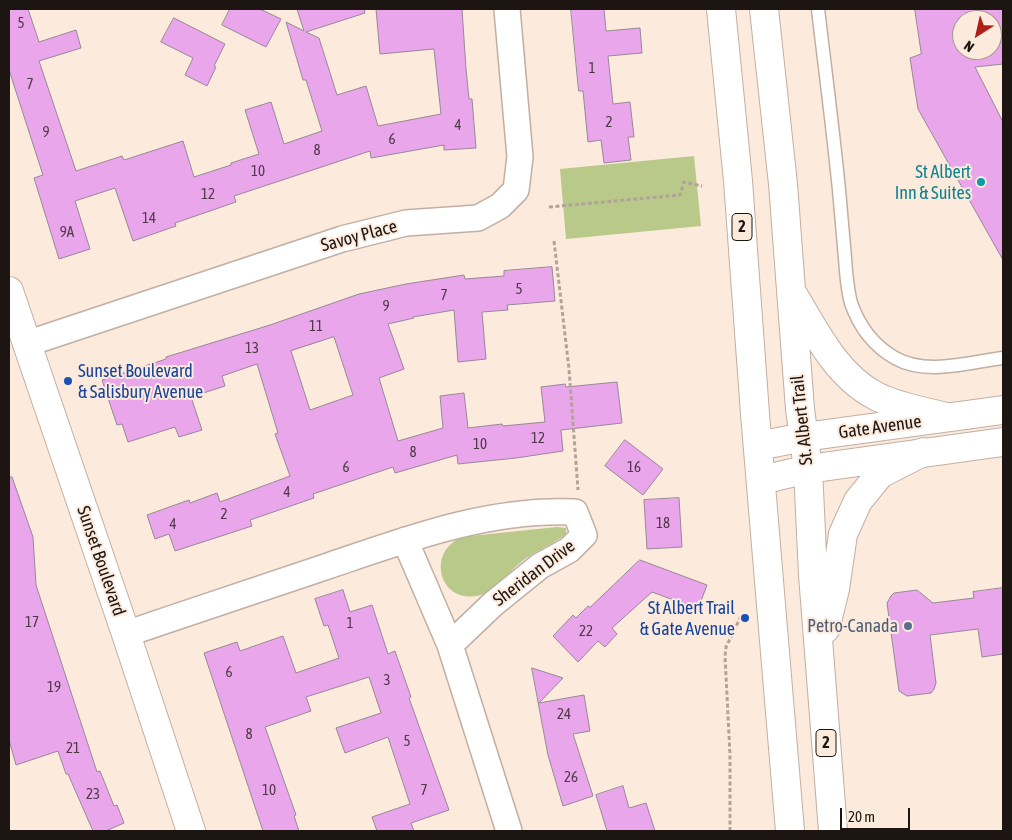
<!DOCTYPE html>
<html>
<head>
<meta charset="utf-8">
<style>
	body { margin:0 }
	#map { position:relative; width:1012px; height:840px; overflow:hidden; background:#fceadd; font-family:"Asap Condensed",sans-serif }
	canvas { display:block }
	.frame { position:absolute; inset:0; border:10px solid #1c1511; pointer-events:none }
	.north { position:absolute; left:952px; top:10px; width:50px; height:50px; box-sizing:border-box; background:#fceadd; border:1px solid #a2958b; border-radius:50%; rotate:215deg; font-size:14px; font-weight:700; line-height:20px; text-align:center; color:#1c1511 }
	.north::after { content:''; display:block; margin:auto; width:18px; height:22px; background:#af1f17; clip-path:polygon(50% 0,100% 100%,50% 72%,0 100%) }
	.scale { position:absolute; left:840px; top:808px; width:70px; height:22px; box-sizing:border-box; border:2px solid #1c1511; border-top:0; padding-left:6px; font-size:15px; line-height:18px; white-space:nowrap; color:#1c1511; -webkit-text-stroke:4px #fceadd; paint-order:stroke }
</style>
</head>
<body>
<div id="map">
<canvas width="1012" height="840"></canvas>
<div class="frame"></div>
<div class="north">N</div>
<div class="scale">20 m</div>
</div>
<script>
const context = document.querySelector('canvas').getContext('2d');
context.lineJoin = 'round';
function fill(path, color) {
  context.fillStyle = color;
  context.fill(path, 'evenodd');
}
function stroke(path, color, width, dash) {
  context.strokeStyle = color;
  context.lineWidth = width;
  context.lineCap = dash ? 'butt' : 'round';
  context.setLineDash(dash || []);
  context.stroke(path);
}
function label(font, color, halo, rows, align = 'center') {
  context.font = font + ' "Asap Condensed",sans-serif';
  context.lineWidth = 4;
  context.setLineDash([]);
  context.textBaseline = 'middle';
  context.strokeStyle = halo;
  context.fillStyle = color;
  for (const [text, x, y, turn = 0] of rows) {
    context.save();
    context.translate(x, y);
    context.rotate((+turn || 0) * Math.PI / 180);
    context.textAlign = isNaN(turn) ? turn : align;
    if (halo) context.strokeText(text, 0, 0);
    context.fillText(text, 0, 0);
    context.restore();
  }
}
const green = new Path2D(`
	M694,156L701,226L566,239L560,169Z
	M557,527L566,528V534C552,545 535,551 521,562C507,573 494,594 476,596C440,602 426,554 461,537Z`);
const building = new Path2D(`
	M9,9H28L39,42L76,30L81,48L39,61L76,171L122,156L124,160L183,141L194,177L231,165V163L259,154L245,110L271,102L284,144L322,131L306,80H303L286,22L304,31L297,9H364L365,13L306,32L319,38L337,95L366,86L378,126L441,114L434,49L380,54L376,9H462L466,69L469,99H472L476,148L444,150V145L371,158L370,151L234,196L236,202L175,223L176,226L133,241L115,188L75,201L90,249L59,259L34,178L43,175L9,70Z
	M230,9H260L281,19L266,47L222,25Z
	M571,9H604L606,31L640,28L642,53L608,56L613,104L630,102L634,137H628L631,160L604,163L601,140L588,142L583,91H579Z
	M915,9H1003V64L975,67L1003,122V260L918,109L910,58L921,54ZM962,20H992V50H962Z
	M174,18L225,44L214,66L216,67L207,86L185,75L193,58L161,42Z
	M552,267L555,301L507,305L508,310L482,312L486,359L458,362L454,310L413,317L414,318L388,324L404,369L379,378L398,441L443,428L440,396L464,393L468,428L502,424L503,426L545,422L541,387L565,384L566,387L617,382L622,423L561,430L563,451L516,458L458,464L457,455L395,473L393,467L313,494L314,498L250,520L252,526L175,551L169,534L155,539L147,515L189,500L190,503L217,493L220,502L290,476L275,434L278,433L257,364L222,376L225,386L191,397L202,430L179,437L175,427L128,442L122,424L117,425L102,380L166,359V357L270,325L359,294L406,284L464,275L465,279L504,276V271ZM334,337L353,395L310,410L291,351Z
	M625,440L663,469L643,495L605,466Z
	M9,477H12L33,537L36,585L97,772L100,771L114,806L117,805L124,823L106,831H93L68,774H66L58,751L16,765L9,740Z
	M679,498L682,547L647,549L644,500Z
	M640,560L707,585L698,609L652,592L612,628L617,634L605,647L598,641L578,662L553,636L573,615L576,618L588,606L590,607Z
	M1003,588V654L982,657L978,629L930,635L936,683L934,689L931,693L907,696L899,691L887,603L891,596L894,593L917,590L933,603L974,598L973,592Z
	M343,590L350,612L372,605L388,654L395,651L411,697L409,698L449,810L411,823L414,831H377L372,817L410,804L388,737L345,753L336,728L381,713L369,677L306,697L311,711L265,727L296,815L294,816L299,831H263L204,653L237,642L240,651L283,636L296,673L339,658L328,625L324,626L315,599Z
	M532,668L563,678L539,703L584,695L590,731L573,734L593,796L563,806L548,755Z
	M623,786L629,808L646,803L655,831H607L596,795Z`);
const path = new Path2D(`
	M549,207L680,195L684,182L702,186
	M554,241L569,369L578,490
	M730,831V755L725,656L726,647L742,614`);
const lane = new Path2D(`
	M818,9C825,69 833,129 839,190C841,212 843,235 845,258C846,273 847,288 851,303C859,326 874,346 895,358C927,376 969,362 1003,358`);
const street = new Path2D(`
	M26,344L342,239L406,223L478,218L500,206L516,190L520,157L507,9
	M405,540L450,645L509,831
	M126,634C193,611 260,589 328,566C407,539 489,508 575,512L584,535L569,550L540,566L493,604L450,645`);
const secondary = new Path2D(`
	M9,291L126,634L191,831
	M758,446L804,437L1003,410
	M762,480L808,469L1003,442`);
const primary = new Path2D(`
	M721,9L738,181L755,414L790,831
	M764,9L783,184L800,409L808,469L813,575L833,831
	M794,296C816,333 837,376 876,396C897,407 923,411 946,417
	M825,629L835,589L843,534L858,501L880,474L923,452`);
const markers = [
	[981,182,5,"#0f9aa8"],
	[68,381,5,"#1a4fb4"],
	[745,618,5,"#1a4fb4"],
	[908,626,5,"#5c6f8a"]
];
const numberNames = [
	["5",21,23],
	["1",592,68],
	["7",30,84],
	["2",609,122],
	["4",458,125],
	["9",46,132],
	["6",392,139],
	["8",317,150],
	["10",258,171],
	["12",208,194],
	["14",149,218],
	["9A",67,232],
	["5",519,289],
	["7",444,295],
	["9",386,306],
	["11",316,326],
	["13",252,348],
	["12",538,438],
	["10",480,444],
	["8",413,452],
	["6",346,467],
	["16",634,467],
	["4",287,492],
	["2",224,514],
	["18",663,523],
	["4",173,524],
	["17",32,622],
	["1",350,623],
	["22",586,631],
	["6",229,672],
	["3",387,680],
	["19",54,687],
	["24",564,714],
	["8",249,734],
	["5",407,741],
	["21",73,748],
	["26",571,777],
	["10",269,790],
	["7",424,790],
	["23",93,794]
];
const shields = [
	[742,227,20],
	[826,743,20]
];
const shieldNames = [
	["2",742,227],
	["2",826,743]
];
const cultureNames = [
	["St Albert",971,172],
	["Inn & Suites",971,193]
];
const streetNames = [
	["Savoy Place",359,236,-15],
	["St. Albert Trail",802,420,-96],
	["Gate Avenue",880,427,-8],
	["Sunset Boulevard",101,561,71],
	["Sheridan Drive",534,573,-37]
];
const transitNames = [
	["Sunset Boulevard",78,371],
	["& Salisbury Avenue",78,392],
	["St Albert Trail",735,608,"right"],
	["& Gate Avenue",735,629,"right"]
];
const serviceNames = [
	["Petro-Canada",898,626]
];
fill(green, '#b9c98a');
fill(building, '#e9a6eb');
stroke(building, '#968896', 1);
stroke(lane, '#c1afa3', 15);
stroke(street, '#c1afa3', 28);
stroke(secondary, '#c1afa3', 30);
stroke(primary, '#c1afa3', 30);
stroke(path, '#b2a399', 3, [4, 2.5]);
stroke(lane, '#fff', 12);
stroke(street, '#fff', 25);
stroke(secondary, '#fff', 28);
stroke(primary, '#fff', 28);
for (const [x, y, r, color] of markers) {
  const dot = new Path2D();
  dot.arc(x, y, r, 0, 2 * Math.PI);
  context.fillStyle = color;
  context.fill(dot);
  stroke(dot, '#fceadd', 2);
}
label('15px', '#4f3948', null, numberNames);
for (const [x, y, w] of shields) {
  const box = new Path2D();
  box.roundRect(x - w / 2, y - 13.5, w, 27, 4);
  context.fillStyle = '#fceadd';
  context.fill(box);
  stroke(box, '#1c1511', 1);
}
label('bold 16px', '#1c1511', null, shieldNames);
label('18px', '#0d838f', '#fceadd', cultureNames, 'right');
label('18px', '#1c1511', '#fceadd', streetNames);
label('18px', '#164399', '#fceadd', transitNames, 'left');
label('18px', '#4e5e75', '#fceadd', serviceNames, 'right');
</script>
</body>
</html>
